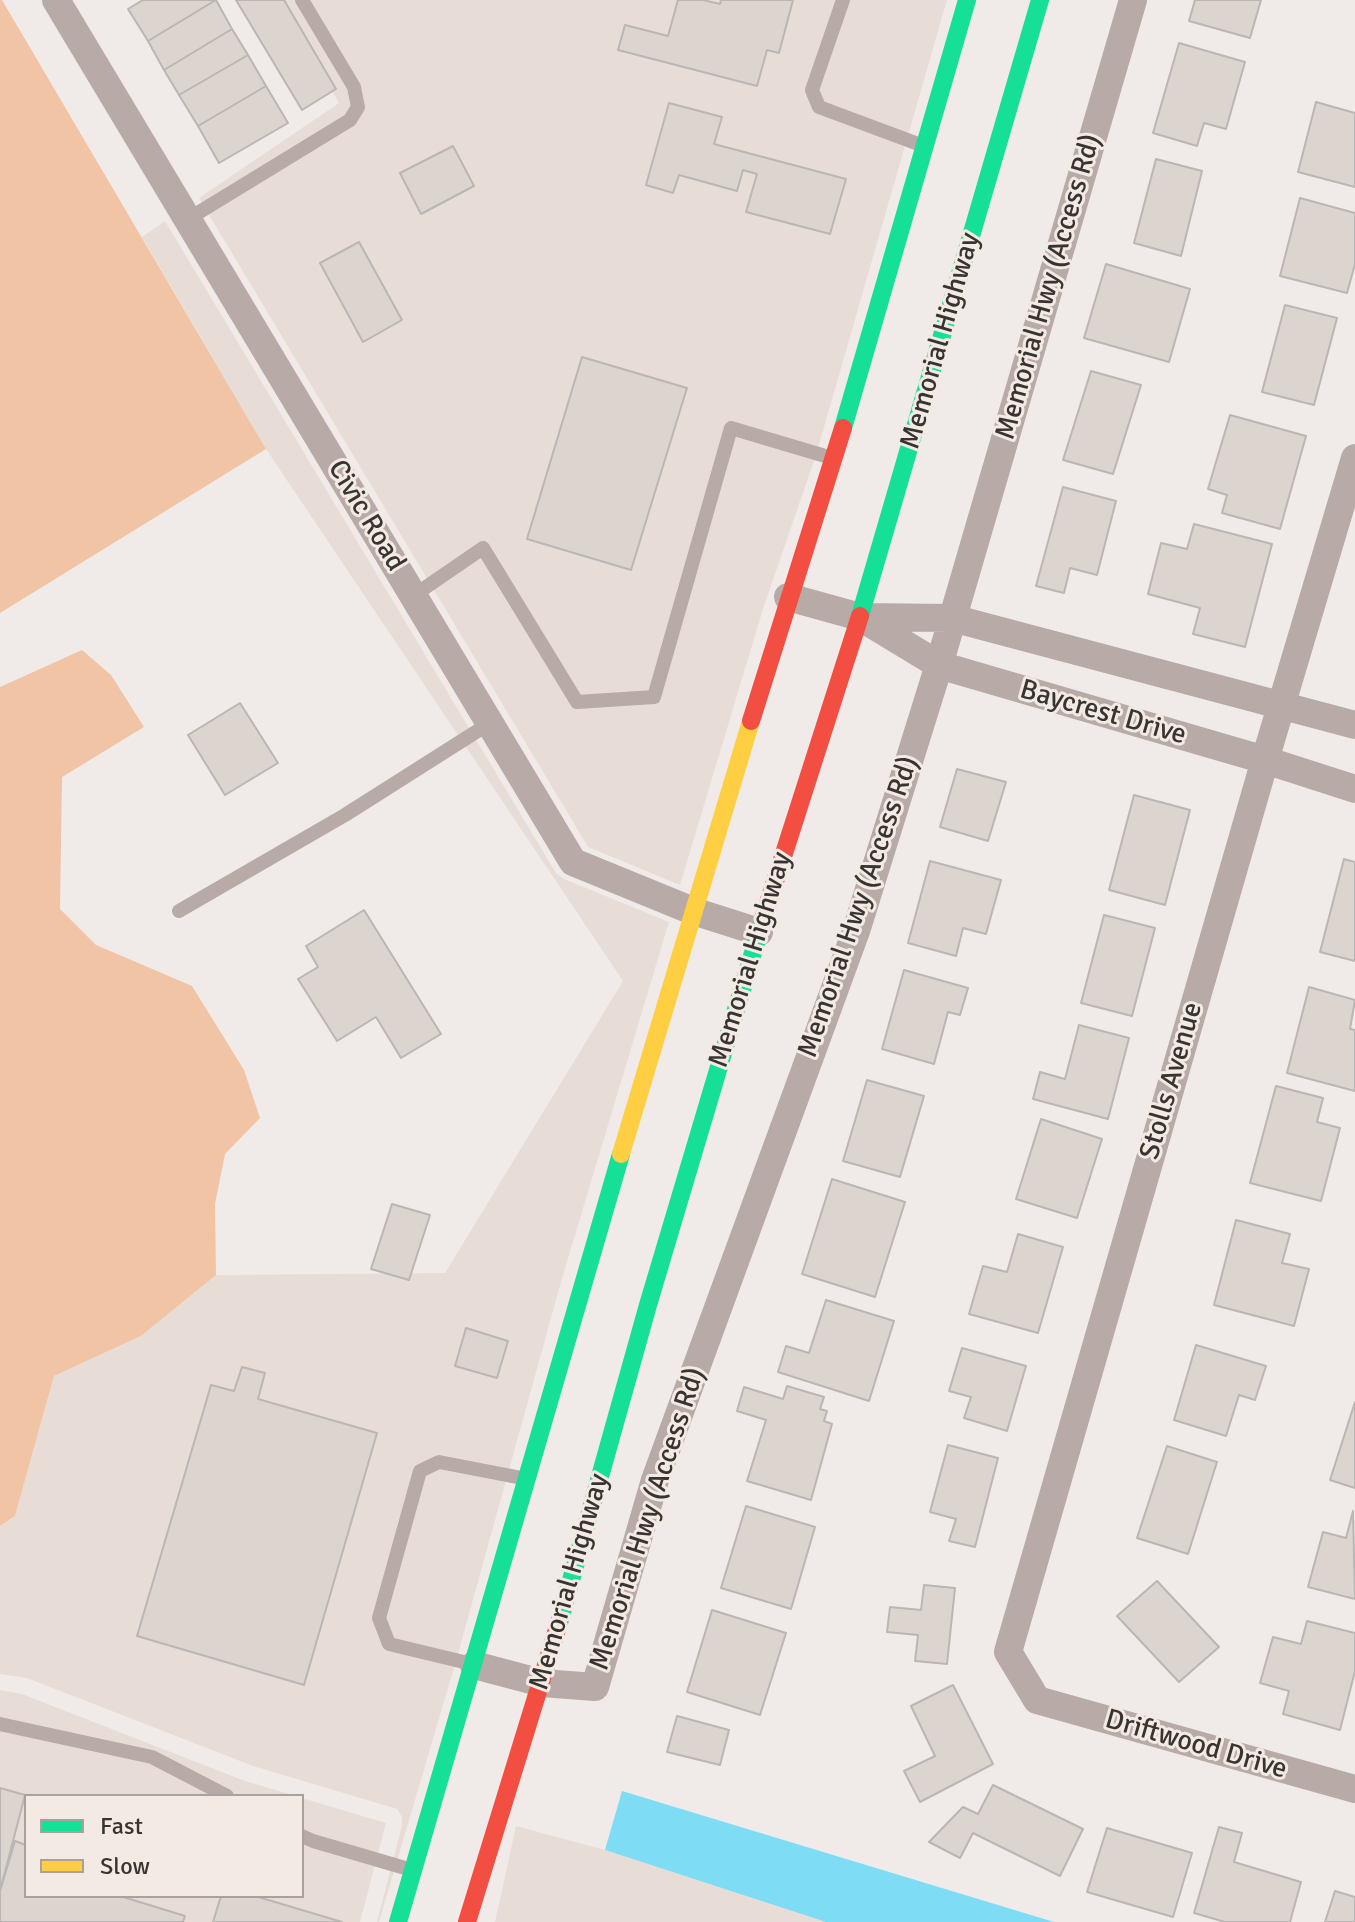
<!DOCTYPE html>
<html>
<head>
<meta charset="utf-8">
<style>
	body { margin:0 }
	#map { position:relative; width:1355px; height:1922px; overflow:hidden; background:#f0ebe8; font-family:Signika,sans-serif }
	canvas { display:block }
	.legend { position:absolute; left:24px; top:1794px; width:280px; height:104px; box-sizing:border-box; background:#f3eae4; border:2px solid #a8a19d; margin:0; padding:10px 14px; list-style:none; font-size:24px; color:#383432 }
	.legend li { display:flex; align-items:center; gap:16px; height:40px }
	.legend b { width:40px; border:2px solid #a8a19d }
</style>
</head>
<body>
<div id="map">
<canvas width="1355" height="1922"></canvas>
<ul class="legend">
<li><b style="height:10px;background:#16e098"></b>Fast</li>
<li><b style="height:10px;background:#ffcf43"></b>Slow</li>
</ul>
</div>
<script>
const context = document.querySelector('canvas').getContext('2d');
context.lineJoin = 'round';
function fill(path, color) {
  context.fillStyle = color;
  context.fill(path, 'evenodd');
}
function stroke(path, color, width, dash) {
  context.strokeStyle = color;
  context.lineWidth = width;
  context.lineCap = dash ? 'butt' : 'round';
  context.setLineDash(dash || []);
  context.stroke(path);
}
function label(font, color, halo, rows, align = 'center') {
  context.font = font + ' Signika,sans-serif';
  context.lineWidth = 6;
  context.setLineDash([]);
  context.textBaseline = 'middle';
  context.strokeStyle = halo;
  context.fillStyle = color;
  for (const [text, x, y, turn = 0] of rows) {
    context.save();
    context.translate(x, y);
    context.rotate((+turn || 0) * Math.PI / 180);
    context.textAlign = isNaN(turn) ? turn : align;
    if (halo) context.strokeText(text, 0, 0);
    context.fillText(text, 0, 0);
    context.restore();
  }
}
const built = new Path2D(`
	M279,0H947L816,455L763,609L680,885L588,847L199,198L339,103Z
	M165,221L556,873L564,879L669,922L561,1282L456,1661L379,1922H377L402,1825V1817L397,1809L253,1766L27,1678L0,1674V1526L15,1516L54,1376L141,1336L216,1275L445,1273L623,981L266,449L142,237Z
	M0,1690L22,1694L245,1781L296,1796H26V1896H302V1798L386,1823L360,1922H0Z
	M516,1826L605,1850L826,1922H495Z`);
const green = new Path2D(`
	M0,0H2L266,449L0,613Z
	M82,650L111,675L144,727L62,777L60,909L96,945L192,986L244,1070L260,1118L225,1154L215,1204L216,1275L141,1336L54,1376L15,1516L0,1526V687Z`);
const water = new Path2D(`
	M622,1791L1054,1922H826L605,1850Z`);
const building = new Path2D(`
	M143,0H216L148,41L128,9Z
	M216,0L232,29L164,70L148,41Z
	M236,0H284L336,89L302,110Z
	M678,0H703L720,4L721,0H793L779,53L767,50L757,86L618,50L625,25L668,36Z
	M1195,0H1261L1250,38L1189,21Z
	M232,29L248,55L179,95L164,70Z
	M1179,43L1245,62L1226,129L1204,123L1197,146L1153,133Z
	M248,55L266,86L198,126L179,95Z
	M266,86L288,123L219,163L198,126Z
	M1316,102L1355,113V187L1298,172Z
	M669,103L722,117L714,144L846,179L830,234L746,212L757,174L743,170L737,191L679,175L673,193L646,185Z
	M453,146L474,186L421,214L400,173Z
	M1156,159L1202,171L1181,256L1134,243Z
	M1300,198L1355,213V264L1347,293L1280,276Z
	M359,242L402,320L363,342L320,263Z
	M1106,264L1190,289L1169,362L1084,338Z
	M1285,305L1337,318L1314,405L1262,392Z
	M582,357L687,388L631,570L527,539Z
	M1091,371L1141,385L1113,474L1063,460Z
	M1230,415L1306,436L1280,529L1222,513L1227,495L1208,489Z
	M1063,487L1116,501L1097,575L1070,568L1064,593L1036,586Z
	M1194,524L1272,544L1245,647L1193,634L1200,608L1148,594L1161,543L1187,549Z
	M240,703L278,763L225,795L188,735Z
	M957,769L1006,782L988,841L940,827Z
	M1134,795L1190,810L1165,905L1109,890Z
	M1344,859L1355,862V961L1320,952Z
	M930,861L1001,880L986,934L963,928L956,956L908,943Z
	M364,910L441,1034L401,1058L376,1017L337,1041L298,979L318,967L306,946Z
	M1104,915L1155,928L1132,1016L1081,1003Z
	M904,970L968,988L960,1015L948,1012L934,1064L882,1049Z
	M1309,987L1355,1000L1350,1029L1355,1030V1091L1287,1073Z
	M1079,1025L1129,1038L1108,1119L1033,1099L1040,1072L1065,1079Z
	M867,1080L924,1096L900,1177L843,1161Z
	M1276,1086L1323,1098L1317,1122L1340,1128L1321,1201L1250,1183Z
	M1041,1119L1102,1139L1077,1218L1016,1199Z
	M832,1179L905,1202L875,1297L802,1274Z
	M392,1204L430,1215L409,1280L371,1269Z
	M1236,1220L1290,1234L1282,1263L1309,1269L1294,1326L1214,1305Z
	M1018,1234L1063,1247L1038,1333L969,1314L983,1266L1007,1272Z
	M826,1300L894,1321L869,1401L778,1372L786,1346L809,1353Z
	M466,1328L508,1341L497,1378L455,1366Z
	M1196,1345L1266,1366L1255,1400L1239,1395L1226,1436L1174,1420Z
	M962,1348L1026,1366L1007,1431L964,1418L971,1397L949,1391Z
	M242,1367L265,1373L258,1399L377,1433L304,1685L137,1636L211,1385L234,1391Z
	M787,1386L824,1397L820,1409L827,1411L824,1421L832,1424L811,1500L747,1481L766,1420L737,1411L744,1387L783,1399Z
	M1355,1402V1488L1330,1480Z
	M948,1445L998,1458L975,1547L949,1541L956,1519L930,1512Z
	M1167,1446L1217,1462L1188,1554L1137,1538Z
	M746,1506L815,1527L791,1609L721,1588Z
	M1353,1511L1355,1599L1308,1587L1323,1532L1346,1538Z
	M1157,1581L1219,1647L1179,1682L1117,1616Z
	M924,1585L955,1588L947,1664L915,1661L918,1635L887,1632L890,1607L921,1610Z
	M712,1610L786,1633L760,1715L687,1692Z
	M1307,1621L1355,1633V1671L1340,1730L1283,1714L1289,1691L1260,1683L1273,1637L1301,1644Z
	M953,1685L993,1764L920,1802L904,1771L935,1756L911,1706Z
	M677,1716L729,1730L720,1765L667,1752Z
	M993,1785L1083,1829L1060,1876L973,1833L960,1858L929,1842L963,1807L978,1814Z
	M0,1788L25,1795L0,1891Z
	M1219,1827L1242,1833L1234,1862L1301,1882L1290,1922H1225L1194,1913Z
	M1107,1828L1192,1853L1173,1917L1087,1892Z
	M15,1841L26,1845V1896H120L185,1916L183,1922H0V1891Z
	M1335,1891L1355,1897V1922H1325Z
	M221,1896H255L342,1922H213Z`);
const lane = new Path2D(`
	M843,0L812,90L819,107L921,145
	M188,219L350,120L358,107L354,87L302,0
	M413,596L483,548L577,702L654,697L731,428L832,458
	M179,911L345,815L490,723
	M472,1664L389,1644L379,1618L420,1471L439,1462L522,1478
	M0,1724L152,1757L227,1796
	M302,1836L313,1841L412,1870`);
const street = new Path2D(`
	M56,0L573,862L693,911L759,932
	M1355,458L1265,760L1008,1652L1037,1700L1355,1789
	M788,597L860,617L952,618L1355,725
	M860,617L939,665L1265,760L1355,789
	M474,1665L542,1683L595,1687L655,1480L856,931L939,665L1133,0`);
const fast = new Path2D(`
	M843,428L967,0
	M860,616L1040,0
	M559,1623L648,1305L763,919
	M398,1922L621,1154`);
const slow = new Path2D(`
	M621,1154L751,721`);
const jam = new Path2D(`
	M751,721L843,428
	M763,919L860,616
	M467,1922L559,1623`);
const streetNames = [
	["Memorial Hwy (Access Rd)",1049,287,-74],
	["Memorial Highway",941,341,-74],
	["Civic Road",366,516,59],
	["Baycrest Drive",1103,713,16],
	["Memorial Hwy (Access Rd)",859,907,-71],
	["Memorial Highway",751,960,-73],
	["Stolls Avenue",1172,1081,-74],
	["Memorial Hwy (Access Rd)",648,1519,-72],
	["Memorial Highway",570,1582,-74],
	["Driftwood Drive",1196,1745,16]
];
fill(built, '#e8ddd6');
fill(green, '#f1c4a5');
fill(water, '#7edcf4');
fill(building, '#dcd4cf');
stroke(building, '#bab6b4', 2);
stroke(lane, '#b7aaa7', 14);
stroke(street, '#b7aaa7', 28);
stroke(fast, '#16e098', 18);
stroke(slow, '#ffcf43', 18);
stroke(jam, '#f24e42', 18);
label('28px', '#383432', '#f3eae4', streetNames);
</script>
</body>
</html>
